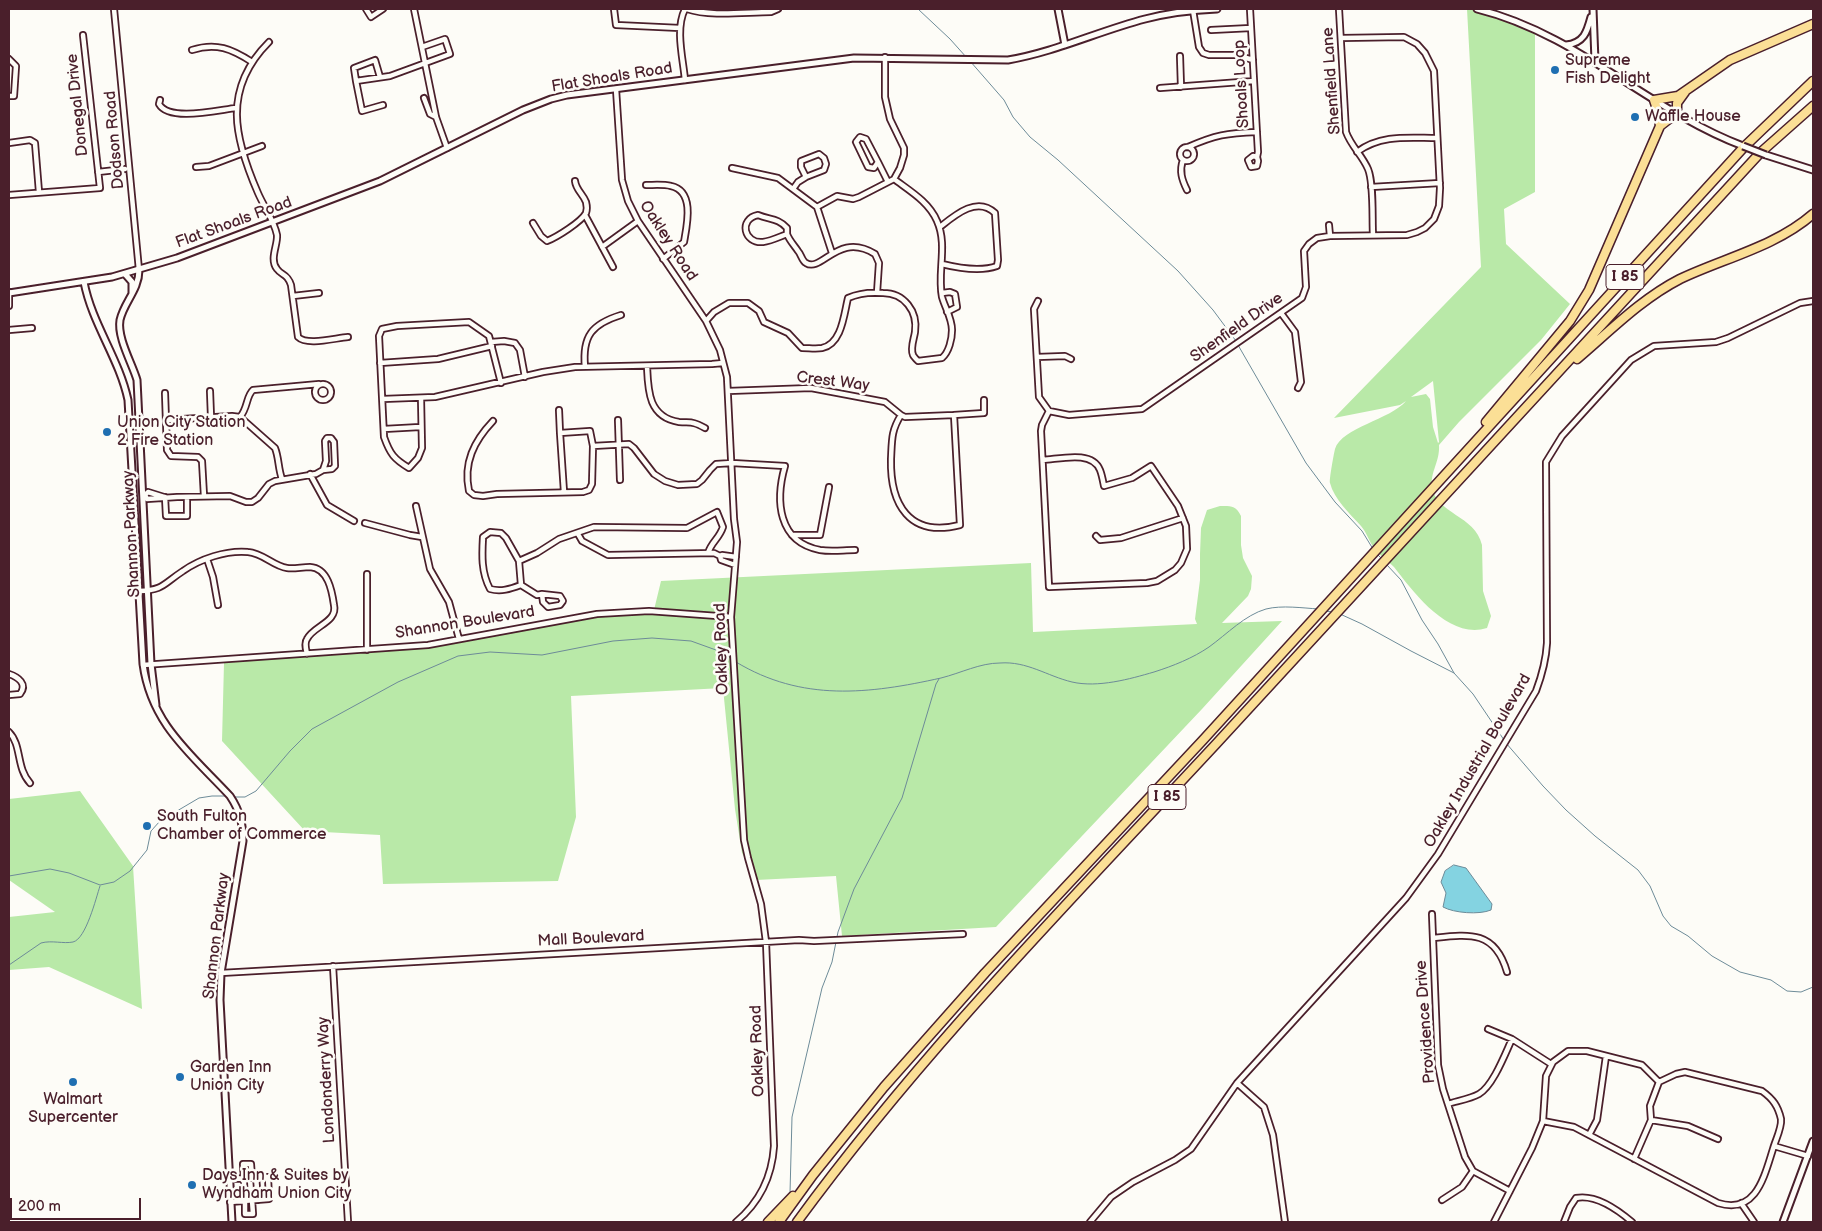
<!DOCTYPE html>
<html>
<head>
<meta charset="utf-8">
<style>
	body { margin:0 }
	#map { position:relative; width:1822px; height:1231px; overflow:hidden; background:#fdfcf7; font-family:"Balsamiq Sans",sans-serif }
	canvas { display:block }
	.frame { position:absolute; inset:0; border:10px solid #4a1f2b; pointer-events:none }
	.scale { position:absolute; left:10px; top:1198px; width:131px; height:22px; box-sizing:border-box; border:2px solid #4a1f2b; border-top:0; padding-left:6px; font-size:15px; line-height:18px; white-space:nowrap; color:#4a1f2b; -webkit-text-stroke:4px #fdfcf7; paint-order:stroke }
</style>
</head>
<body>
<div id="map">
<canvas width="1822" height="1231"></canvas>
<div class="frame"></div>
<div class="scale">200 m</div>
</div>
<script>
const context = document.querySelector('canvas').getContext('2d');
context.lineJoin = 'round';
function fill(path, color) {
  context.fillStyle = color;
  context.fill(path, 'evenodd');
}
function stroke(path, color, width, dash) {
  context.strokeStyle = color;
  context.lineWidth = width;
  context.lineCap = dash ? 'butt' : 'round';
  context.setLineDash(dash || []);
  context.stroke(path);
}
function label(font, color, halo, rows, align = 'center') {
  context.font = font + ' "Balsamiq Sans",sans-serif';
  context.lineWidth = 5;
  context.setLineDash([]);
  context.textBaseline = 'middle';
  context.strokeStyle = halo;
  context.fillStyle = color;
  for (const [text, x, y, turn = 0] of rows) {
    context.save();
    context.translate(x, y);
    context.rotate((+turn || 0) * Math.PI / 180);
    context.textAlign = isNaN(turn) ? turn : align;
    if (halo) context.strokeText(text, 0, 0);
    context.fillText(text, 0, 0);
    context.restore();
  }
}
const green = new Path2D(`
	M1467,9L1508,14L1535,27V192L1504,209L1506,244L1570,304L1541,340L1459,422L1439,445C1440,462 1430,472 1432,487C1436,514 1475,515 1482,545L1483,591L1491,616L1487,628C1449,640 1414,593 1394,567C1388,561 1380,556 1375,549C1369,542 1367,533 1361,526C1350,514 1334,499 1330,483C1329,480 1334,453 1335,449C1342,427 1390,420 1406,401L1400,405L1334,418L1481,267ZM1433,381L1439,442L1438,443L1433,427L1430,399L1426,394L1411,397Z
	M1220,506C1230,506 1236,505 1241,516V545L1243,558L1252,576L1251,589L1248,596L1222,623L1282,621L1202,709L996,927L842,936L836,876L756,880L742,853L735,809L723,688L571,696L576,817L558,881L383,884L380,835L305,831L222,741L224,663L464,641L563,621L654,610L661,581L1031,563L1033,632L1197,624L1195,619L1200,580V554L1201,528L1207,510Z
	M80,791L133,866L142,1009L49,967L9,970V917L55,912L9,880V799Z`);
const water = new Path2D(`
	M1454,865L1466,868L1492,904L1491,910C1479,915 1454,913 1443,907L1446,893L1441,882L1445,871Z`);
const stream = new Path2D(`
	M918,9L950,39L967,58
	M970,61L1004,100L1013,117L1030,137L1058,160L1178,271L1213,310L1236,341
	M1238,345L1306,463L1335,502L1362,531L1373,549
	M1377,554L1383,560
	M1387,565L1401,580L1422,620L1438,644L1454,673L1473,694L1504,740
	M1325,611L1333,612
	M1340,614L1362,624L1411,651L1454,673
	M736,662C802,702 869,694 941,678C961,673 980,663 1000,663C1027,661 1047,676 1072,682C1098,688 1130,679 1154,672C1173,666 1193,658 1209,647C1227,634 1245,615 1266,609C1282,605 1302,608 1319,609
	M1506,743L1543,786L1566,810L1595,836L1638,870L1650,886L1663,916L1671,926L1688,936L1712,956L1740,972L1771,980L1787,991L1801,992L1813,987
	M233,797H245L256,791L290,751L312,729L398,682L458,656L490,652L542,655L613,641L652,638L691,641L716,650L731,658
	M9,876L50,869L69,873L100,885L114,882L130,871L147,850L151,831L160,821L199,798L212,796H227
	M9,965L41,943C52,940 63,944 73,942C86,939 96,898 100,886
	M790,1193L792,1117L822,988L832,962L838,932L854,889L902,798L936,684L939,679`);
const minor = new Path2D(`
	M114,9L139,270
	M366,9L371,17L383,9
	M414,9L436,117L447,148
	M614,9L616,25L680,28
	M685,9C675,29 683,58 685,80
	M687,9C711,17 746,12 771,12L778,9
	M1250,9L1258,152L1257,157L1253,156L1248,160L1251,167L1257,166L1258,161L1257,157
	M1339,9L1346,132C1351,146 1362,155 1368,169C1374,183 1372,219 1373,235
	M1193,10L1199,47L1203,53L1209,55H1236L1253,60
	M1211,30L1251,28
	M269,42C222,89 234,138 258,193C264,207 274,220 277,235C278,245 269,259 277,269C282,276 287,273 291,285L298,337C307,346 335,338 348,337
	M192,50C216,42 232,49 252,62
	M1180,56L1181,87
	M9,59L16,66L14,96H9
	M356,81L354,68L375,60L380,77
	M1160,88L1254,81
	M616,89L622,180L628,201L638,221L706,321L720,350L727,377L734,519L737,542L731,617L744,840L748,858L761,904L766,942L774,1146C772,1177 760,1202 736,1222
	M424,98L430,114L436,117
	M160,100L159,104C169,122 218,110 236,108
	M383,105L362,111L356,81L390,76L450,54L445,39L422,47
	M860,137L866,139L878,162L874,168L868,167L856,142Z
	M9,143L30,140L35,143L39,192
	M1188,147C1215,135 1227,133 1257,132
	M1180 154a7 7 0 1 1 14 0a7 7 0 1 1-14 0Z
	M1357,152C1381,134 1409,138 1437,138
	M819,154L824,158L826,164L824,170L806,177L801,167V161Z
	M1183,160C1179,171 1182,180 1187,190
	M878,162L888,182
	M196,167L209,166L262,146
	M732,168L778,178L817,207L837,196L853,199L859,197L894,179L900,168L904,155V148L890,119L885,97V57
	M98,172L125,169
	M646,185C654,185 663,184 671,186C695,191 687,225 684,242L663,259
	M1371,187L1440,183
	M793,189L798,182L806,177
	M9,195L100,188L83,35
	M817,207L832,253
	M585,215L613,267
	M758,215C770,220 778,218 787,228V234C779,237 771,241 763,242C744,244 738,219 758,215Z
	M533,223L541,236L547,241C557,237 581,222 586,213C587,210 587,206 586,202C583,194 576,190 575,181
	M1329,225L1330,236
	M940,227C955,215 977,196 995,213L998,260L997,266C980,272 958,268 942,264
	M787,234C789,240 794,245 798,251C801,254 802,261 806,263C822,273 838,231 875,254L879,263L877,293
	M602,247L638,221
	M9,292V306
	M942,293L950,292L955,294L957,307L947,312
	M293,296L319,293
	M1038,301L1034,309L1039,397L1049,411L1042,425L1041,431L1049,587L1147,583L1157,581L1175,570L1181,563L1187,549L1186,526L1178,506L1151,466L1132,478L1104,486C1103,481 1102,475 1100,470C1092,450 1060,459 1043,460
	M1281,313L1295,332L1301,382L1298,388
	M706,321L714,312L729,303H748L759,311L764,322L788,333L802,348C809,348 816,349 822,348C842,344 844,314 848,298C859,293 871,292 883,293C904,293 918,311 915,332C914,339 910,348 913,355C914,357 916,359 918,361L942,358C949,352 952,339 952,330C952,318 945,308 942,297C937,272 948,245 937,221C929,202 910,191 894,179
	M9,330L32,328
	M491,342L504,341L515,343L520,350L525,377
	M1037,357L1065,356L1071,359
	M380,363L438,359L492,346
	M647,366C648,390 648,417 679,422C692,423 692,421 705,428
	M585,367C582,336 592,324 621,315
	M315 392a8 8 0 1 1 16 0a8 8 0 1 1-16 0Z
	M210,391L211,417
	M728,391L811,388L885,402L901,415
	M165,393L167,450L171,456L198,457L202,461L204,496
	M421,398L422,448L418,458L409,468C394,459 390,454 384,437L379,336L382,329L397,326L469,322L489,336L501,383
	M383,399L435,397L543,372L575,367L712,364L723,363
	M559,410L560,433
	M1049,411L1069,415L1142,409L1302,298L1306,287L1304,251L1309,244L1317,238L1330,236L1407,235L1417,232L1425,228L1434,219L1439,206L1440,188L1434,71L1425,53L1417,44L1404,37L1341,38
	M901,415L905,417L954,415L960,525C909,538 890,504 891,459C892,440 891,431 901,415Z
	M954,415L984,413V400
	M240,417C248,408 246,396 253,390L319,384
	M166,420L232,416L240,417L275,448C279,458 278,468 282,479
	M618,420L620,480
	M493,421C474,441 463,463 469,491L474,495L483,496L497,494L583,492L589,490L592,484L593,446L590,431L560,433L564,492
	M384,429L420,427
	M327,438H331L334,442L335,466L332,469L323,470L326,461L325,441Z
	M593,446L629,444L634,448L654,474L665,481L678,485L697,484L702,480L710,470L716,464L732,463L785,466C775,501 778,542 820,550C832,552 843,550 855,550
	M310,474L327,505L354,521
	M145,495L147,499L177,497L230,496L246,502H252L258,498L269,484L275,481L316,474L323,470
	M145,495L148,492L164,497
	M165,497L166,516H187V497
	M416,506L430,569L449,602L459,639
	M365,523L410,535L422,537
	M490,532L501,533L506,538L519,561L521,585C510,589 501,592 490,589C481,572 482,555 483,537Z
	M578,534L582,541L608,555L714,553L720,556L721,560L735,565
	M792,535H820L829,487
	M1096,536L1100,540L1121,538L1183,518
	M720,556L722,555L736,557
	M207,559L213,577L218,605
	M519,561L537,553L559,539L594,527L687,528L717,512L723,527C719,539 712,541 708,553
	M367,574V650
	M521,585L537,595L542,594
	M139,591C164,590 163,584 183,571C200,559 226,550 248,552C263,553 273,566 287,568C294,569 302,567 310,567C328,568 332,591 334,605C338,622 313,626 307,639C304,643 306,649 307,654
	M542,594L560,596L563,601L560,605L548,607L543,602Z
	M143,665L428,645L597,614L649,611L731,617
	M9,674C18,677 28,684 20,694L9,695
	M9,732C22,745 16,768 30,783
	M1432,914L1438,1065L1443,1089L1465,1157L1473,1171L1510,1191
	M1433,938C1469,934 1495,930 1507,972
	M333,966L348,1222
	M221,973L799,940L814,941L963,934
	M1488,1029L1512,1039L1551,1064
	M1237,1083L1264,1107L1273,1135L1285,1222
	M1448,1104C1457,1101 1470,1099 1479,1094C1493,1086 1505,1054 1512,1039
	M1651,1120L1688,1126L1718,1139
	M1543,1121L1574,1127L1718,1203C1756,1215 1764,1177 1773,1149C1775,1141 1782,1128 1781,1119C1778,1106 1773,1099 1762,1091L1685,1072L1676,1074L1659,1082L1650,1106L1651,1120L1634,1159
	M1589,1135L1597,1120L1606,1056
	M1774,1146L1808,1156
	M256,1177L258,1200
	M229,1179L268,1177L269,1199L230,1202
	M1442,1200L1462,1187L1473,1171
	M245,1201L243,1164H251L252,1178
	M245,1201V1214H253L252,1200
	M1741,1203L1754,1222
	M1090,1222L1111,1197L1133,1182L1175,1160L1191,1149L1237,1083L1406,898L1438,854L1536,691C1542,675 1546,661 1547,643L1546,462L1562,436L1631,360L1654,346L1716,342L1728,338L1800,303L1813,301
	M1494,1222L1532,1148L1543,1121L1546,1076L1553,1062L1568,1051H1587L1642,1065L1659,1082
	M1564,1222L1570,1207L1576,1198C1596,1194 1618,1210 1632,1222`);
const tertiary = new Path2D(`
	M1058,9L1065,45
	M1477,9C1578,34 1648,110 1743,146
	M1593,9L1595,61
	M1566,45C1584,43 1587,32 1591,17
	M1766,155L1813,170
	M139,270C139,290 124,302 120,320C117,338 132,363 137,380L151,664L156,705
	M125,274L132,282V293
	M84,282C92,324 119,358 128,400L143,664C151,724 191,754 230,796C240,811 243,824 243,841L221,973L220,1000L232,1222
	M9,293L112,277L177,258L380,181L523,110L551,99L567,95L854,58L1008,60C1055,52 1099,31 1145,19C1168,13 1192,10 1217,9
	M1783,1222L1813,1141`);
const motorway = new Path2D(`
	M1660,126L1658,112L1654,100L1678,96L1730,60L1813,24
	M1577,359C1610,331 1641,299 1680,279C1724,258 1775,247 1813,214
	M1486,422L1570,321L1589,290L1660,126L1669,119L1677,115V103L1685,92
	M768,1222L793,1196
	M779,1222L813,1175L884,1087L985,973L1203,740L1744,147L1813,81
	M797,1222C922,1051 1072,899 1216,744C1398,548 1579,351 1760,153L1813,106`);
const tertiaryBridge = new Path2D(`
	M1743,146L1766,155`);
const markers = [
	[1555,70,5,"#1f6fb2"],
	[1635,117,5,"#1f6fb2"],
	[107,432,5,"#1f6fb2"],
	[147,826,5,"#1f6fb2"],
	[180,1077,5,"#1f6fb2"],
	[73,1082,5,"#1f6fb2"],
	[192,1185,5,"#1f6fb2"]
];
const shields = [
	[1625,277,38],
	[1167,797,38]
];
const shieldNames = [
	["I 85",1625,277],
	["I 85",1167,797]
];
const poiNames = [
	["Supreme",1565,61],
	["Fish Delight",1565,79],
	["Waffle House",1645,117],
	["Union City Station",117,423],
	["2 Fire Station",117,441],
	["South Fulton",157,817],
	["Chamber of Commerce",157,835],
	["Garden Inn",190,1068],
	["Union City",190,1086],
	["Walmart",73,1100,"center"],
	["Supercenter",73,1118,"center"],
	["Days Inn & Suites by",202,1176],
	["Wyndham Union City",202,1194]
];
const streetNames = [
	["Flat Shoals Road",612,78,-9],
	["Shenfield Lane",1332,81,-94],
	["Shoals Loop",1242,84,-93],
	["Donegal Drive",78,105,-96],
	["Dodson Road",115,140,-95],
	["Flat Shoals Road",234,223,-20],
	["Oakley Road",668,241,57],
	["Shenfield Drive",1237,328,-35],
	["Crest Way",833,382,7],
	["Shannon Parkway",132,534,-93],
	["Shannon Boulevard",465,623,-9],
	["Oakley Road",722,649,-92],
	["Oakley Industrial Boulevard",1478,761,-60],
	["Shannon Parkway",217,936,-83],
	["Mall Boulevard",591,939,-3],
	["Providence Drive",1426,1022,-94],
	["Oakley Road",758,1051,-92],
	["Londonderry Way",327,1080,-93]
];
fill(green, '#b9e9a8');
fill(water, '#84d3e1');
stroke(water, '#6d8b98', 1);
stroke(stream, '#6d8b98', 1);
stroke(minor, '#4a1f2b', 8);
stroke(tertiary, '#4a1f2b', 9);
stroke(motorway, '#4a1f2b', 11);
stroke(minor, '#fdfcf7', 4.5);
stroke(tertiary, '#fdfcf7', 5);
stroke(motorway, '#fbdf96', 8);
stroke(tertiaryBridge, '#4a1f2b', 9, []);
stroke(tertiaryBridge, '#fdfcf7', 5);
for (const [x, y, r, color] of markers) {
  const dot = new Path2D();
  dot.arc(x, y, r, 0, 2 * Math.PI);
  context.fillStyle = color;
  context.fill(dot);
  stroke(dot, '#fdfcf7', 2);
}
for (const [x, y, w] of shields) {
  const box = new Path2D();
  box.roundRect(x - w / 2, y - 12.5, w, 25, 4);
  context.fillStyle = '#fdfcf7';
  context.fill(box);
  stroke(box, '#4a1f2b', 1);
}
label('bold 15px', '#4a1f2b', null, shieldNames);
label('16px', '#4a1f2b', '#fdfcf7', poiNames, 'left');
label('16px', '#4a1f2b', '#fdfcf7', streetNames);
</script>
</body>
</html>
